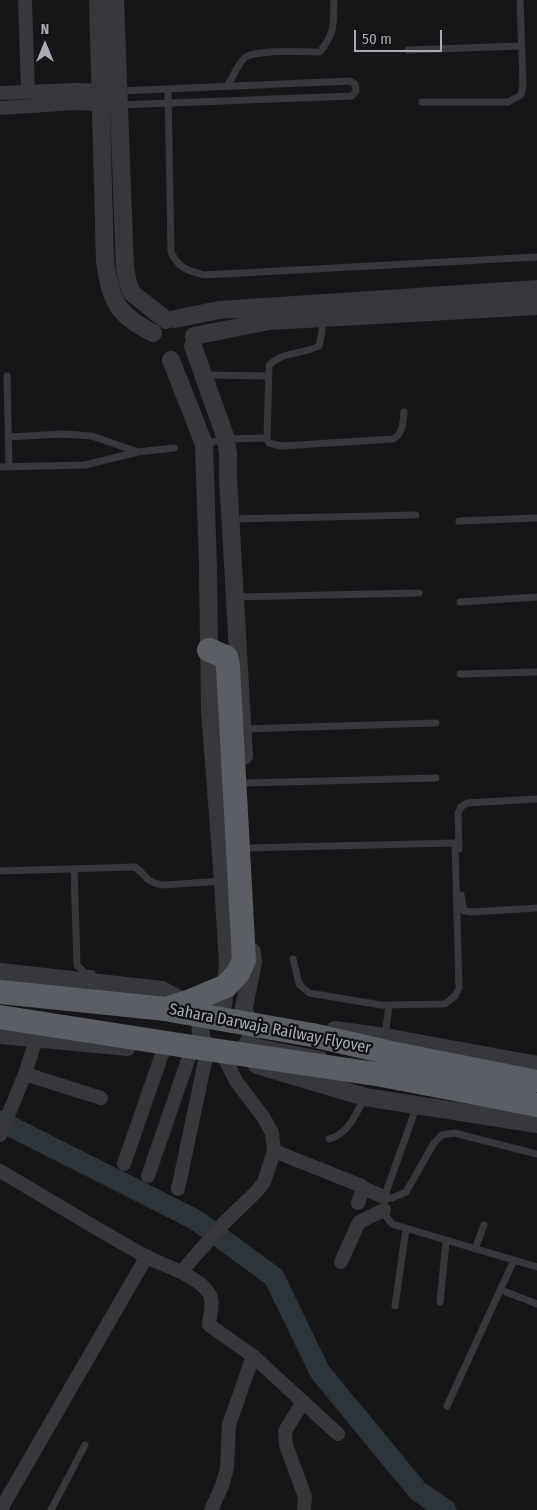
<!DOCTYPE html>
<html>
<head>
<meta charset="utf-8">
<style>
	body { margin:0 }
	#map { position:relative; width:537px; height:1510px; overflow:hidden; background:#161618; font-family:"Fira Sans Condensed",sans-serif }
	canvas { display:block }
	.north { position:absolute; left:20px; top:20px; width:50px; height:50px; -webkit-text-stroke:4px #111113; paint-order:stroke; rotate:0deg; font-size:14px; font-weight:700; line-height:20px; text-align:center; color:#a8adb8 }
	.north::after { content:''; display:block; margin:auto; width:18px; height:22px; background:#a8adb8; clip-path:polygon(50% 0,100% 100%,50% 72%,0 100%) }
	.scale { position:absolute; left:354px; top:30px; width:88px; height:22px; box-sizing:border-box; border:2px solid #a8adb8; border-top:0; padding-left:6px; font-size:15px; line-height:18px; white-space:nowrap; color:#a8adb8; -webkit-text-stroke:4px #111113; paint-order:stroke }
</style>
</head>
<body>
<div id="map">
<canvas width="537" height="1510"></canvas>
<div class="north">N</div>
<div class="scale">50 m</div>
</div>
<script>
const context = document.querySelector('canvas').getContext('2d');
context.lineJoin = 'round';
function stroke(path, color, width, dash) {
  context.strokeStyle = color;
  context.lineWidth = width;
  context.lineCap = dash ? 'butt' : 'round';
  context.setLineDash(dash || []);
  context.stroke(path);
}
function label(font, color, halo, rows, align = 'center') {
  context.font = font + ' "Fira Sans Condensed",sans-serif';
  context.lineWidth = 4.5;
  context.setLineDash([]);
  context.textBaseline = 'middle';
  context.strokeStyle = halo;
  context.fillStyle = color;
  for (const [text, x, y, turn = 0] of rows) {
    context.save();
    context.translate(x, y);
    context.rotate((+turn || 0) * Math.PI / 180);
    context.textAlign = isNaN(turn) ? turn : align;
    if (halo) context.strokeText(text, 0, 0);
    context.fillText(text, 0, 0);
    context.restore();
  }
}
const river = new Path2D(`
	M0,1121L196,1220L274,1277L320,1372L418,1491L446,1510`);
const service = new Path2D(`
	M408,50L521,46
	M227,86C232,79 239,61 246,57C259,49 303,52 320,52C336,31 333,25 334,0
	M168,89L171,252C179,269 187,270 204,275L537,257
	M119,91L350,81L355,84L356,91L352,96L119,105
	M422,102H508L521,95L523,85L520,0
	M321,318L322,331L319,346C302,355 281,351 269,366L267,438L269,443L281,446L393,439C403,434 403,423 404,412
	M204,375L268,376
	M7,376L9,467
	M8,437L63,434L92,436L138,452
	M204,444L226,439L267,438
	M0,467L85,465L138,452L174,448
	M231,519L416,515
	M459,521L537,518
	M236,597L419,593
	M460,602L537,597
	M460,674L537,672
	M244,729L436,723
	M246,783L436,778
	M248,848L455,843L459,988L455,996L445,1004L381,1005L309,993L299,984L293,959
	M459,849L458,813L461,807L467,803L537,799
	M74,869L77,965L85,973L92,974
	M0,871L135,867C148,876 145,883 164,885L223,881
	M461,895L464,911L472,912L537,908
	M385,1037L389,1005
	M250,1041L323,1055
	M329,1139C349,1134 356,1113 365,1097
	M384,1197L392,1198L406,1192L434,1143L442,1135L454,1133L537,1154
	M384,1198L417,1105
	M383,1209L385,1215L392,1224L537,1267
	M475,1249L484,1225
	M501,1290L537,1304
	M440,1302L446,1241
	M395,1306L406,1229
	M447,1406L514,1260
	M51,1510L85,1445`);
const minor = new Path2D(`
	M25,0L28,92
	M0,93L75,90L109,91
	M0,108L76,103L111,105
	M25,1074L101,1098
	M0,1135L25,1074L36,1039
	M274,1151L362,1186L363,1188L384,1197
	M124,1164L163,1051
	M0,1171C48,1199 96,1229 145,1256C164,1266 195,1274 208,1292C215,1300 210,1315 209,1325L253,1356L338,1434
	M148,1176L190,1054
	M178,1189L207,1052
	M358,1203L363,1188
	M341,1262L359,1222L384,1210
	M181,1272L223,1224L257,1191L264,1182L274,1151L272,1133L264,1118L236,1081L224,1057
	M303,1402L285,1431L286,1445L305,1497L304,1510
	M2,1507L147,1256
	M211,1510L222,1486L227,1468L229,1425L253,1356`);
const tertiary = new Path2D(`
	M98,0L105,261C111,301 116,314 153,333
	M115,0L125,268L128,283L132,293L166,320
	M175,319L219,310L537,289
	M194,336L269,321L537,306
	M193,346L226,439L228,455V478L244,756
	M171,360L204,444L208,567L210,711L223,881L228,965L223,1006
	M0,972L162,990L192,1006
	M243,1012L253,962L252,952
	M335,1030L385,1037L537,1065
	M0,1035L127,1047
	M211,1052C197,1038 196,1019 214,1008
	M231,1056C250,1051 258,1030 245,1014
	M257,1065L365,1097L537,1124`);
const trunk = new Path2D(`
	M209,650L226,657L228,667
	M0,992L166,1009
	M0,1017L186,1046
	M517,1101L537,1105`);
const trunkBridge = new Path2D(`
	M166,1009L188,1002L226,986L238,973L244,960L228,667
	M170,1010L312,1035L391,1053L532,1081
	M186,1046L382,1075L517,1101`);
const streetNames = [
	["Sahara Darwaja Railway Flyover",270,1029,11]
];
stroke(river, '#2c353c', 21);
stroke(service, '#37383d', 7);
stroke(minor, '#37383d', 14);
stroke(tertiary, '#37383d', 18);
stroke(trunk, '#5b5e65', 24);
stroke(trunkBridge, '#5b5e65', 24);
label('16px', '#a8adb8', '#111113', streetNames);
</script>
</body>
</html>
